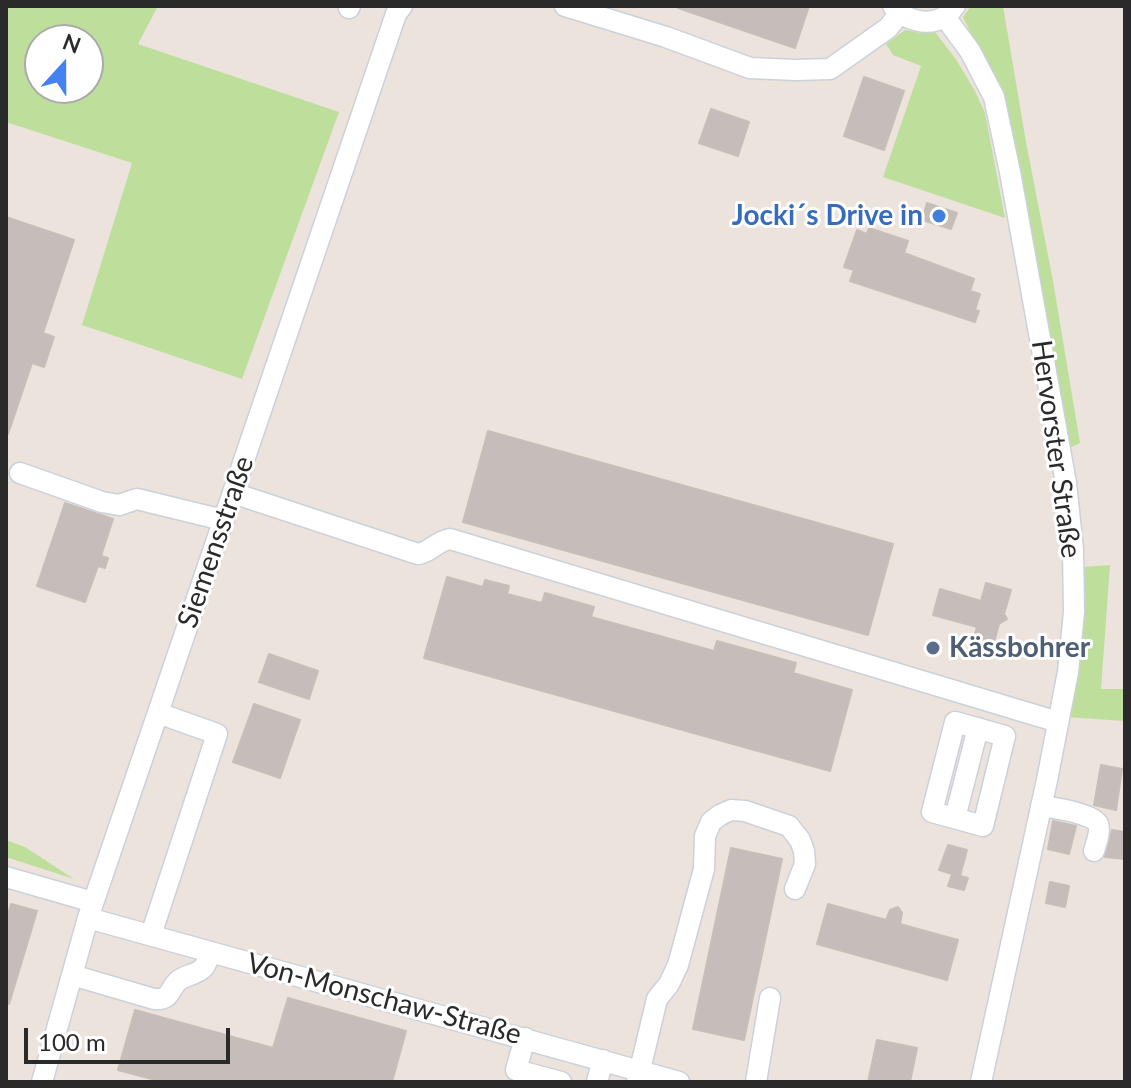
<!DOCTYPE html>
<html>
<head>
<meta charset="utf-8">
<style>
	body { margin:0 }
	#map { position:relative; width:1131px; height:1088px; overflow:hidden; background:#ece3dd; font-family:Lato,sans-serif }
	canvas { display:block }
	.frame { position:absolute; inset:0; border:8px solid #2a2a2a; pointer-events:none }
	.north { position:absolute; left:24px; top:24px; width:80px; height:80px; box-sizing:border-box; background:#fff; border:2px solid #aaa; border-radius:50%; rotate:21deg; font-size:22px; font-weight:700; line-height:32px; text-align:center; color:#2a2a2a }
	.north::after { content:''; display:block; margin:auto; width:28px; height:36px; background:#4582f1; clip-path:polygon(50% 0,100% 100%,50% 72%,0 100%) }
	.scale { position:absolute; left:24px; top:1028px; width:206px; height:36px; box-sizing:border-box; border:4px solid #2a2a2a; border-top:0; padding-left:10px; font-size:24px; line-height:28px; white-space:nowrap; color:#2a2a2a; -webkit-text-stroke:6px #fff; paint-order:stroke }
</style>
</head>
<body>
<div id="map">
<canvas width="1131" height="1088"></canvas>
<div class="frame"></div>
<div class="north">N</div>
<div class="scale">100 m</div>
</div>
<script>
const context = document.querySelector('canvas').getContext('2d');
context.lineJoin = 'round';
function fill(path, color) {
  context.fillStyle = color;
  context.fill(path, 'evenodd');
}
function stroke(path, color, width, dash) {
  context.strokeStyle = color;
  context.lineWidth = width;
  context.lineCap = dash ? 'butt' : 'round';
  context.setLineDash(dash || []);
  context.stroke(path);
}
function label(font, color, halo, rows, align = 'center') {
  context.font = font + ' Lato,sans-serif';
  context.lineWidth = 6;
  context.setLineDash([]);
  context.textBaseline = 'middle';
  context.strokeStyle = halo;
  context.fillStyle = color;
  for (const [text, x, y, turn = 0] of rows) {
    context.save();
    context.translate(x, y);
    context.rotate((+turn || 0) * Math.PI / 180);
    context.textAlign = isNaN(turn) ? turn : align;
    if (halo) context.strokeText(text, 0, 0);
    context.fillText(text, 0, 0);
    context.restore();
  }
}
const green = new Path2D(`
	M6,6H158L138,44L339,112L242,379L82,325L132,163L6,122ZM88,40V88H40V40Z
	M971,6H1003L1026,142L1053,281L1080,443L1065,450L983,60L963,17Z
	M905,30L920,33L935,32L955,58L975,91L985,113L1005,218L883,177L921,66L893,55L886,44Z
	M1110,565L1101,689H1125V721L1066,717L1080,567Z
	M6,840L25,847L74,879L6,857Z`);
const building = new Path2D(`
	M678,6H809L795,48L678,8Z
	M864,77L904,91L884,150L844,136Z
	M711,109L749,122L738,156L699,143Z
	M927,203L957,213L951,229L922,220Z
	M6,217L74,240L43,333L54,337L44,367L32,363L8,434H6Z
	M869,228L908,241L904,253L974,279L970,291L980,294L975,310L979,311L975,322L850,281L854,270L844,267L857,230L867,234Z
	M488,431L893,544L868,635L463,522Z
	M65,503L113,519L101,556L108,558L105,568L98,566L85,602L37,586Z
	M447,577L483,587L485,580L509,586L507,594L542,603L545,593L594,607L591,617L714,651L717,641L796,663L793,673L852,690L830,771L424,658Z
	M986,583L1011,590L1004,614L1007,619L999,624L992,650L972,644L977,627L933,615L940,589L981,601Z
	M269,654L318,671L309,699L259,682Z
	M254,704L300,720L280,778L233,762Z
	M1101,765L1122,769L1116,810L1094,805Z
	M1053,821L1076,826L1069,854L1048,849Z
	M1112,830L1125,832V859L1105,857Z
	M948,845L967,850L960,876L968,878L964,890L948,886L952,874L939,870Z
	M731,848L782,859L744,1040L693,1029Z
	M1050,882L1069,886L1065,907L1046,903Z
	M11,904L37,911L9,1004H6V921Z
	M828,904L886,920L890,910L898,907L902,913L900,924L958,940L947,980L817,944Z
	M288,998L406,1031L392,1082H163L118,1070L135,1010L273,1048Z
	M877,1040L917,1048L910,1082H868Z`);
const minor = new Path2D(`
	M565,6L666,37L750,68L796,70L830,69L888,28L899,14
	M893,6C905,21 929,27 946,16C950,13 952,9 955,6
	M349,8L350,6
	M945,17L970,51L994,97L1010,172L1066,483L1073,549L1074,612L1068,672L1047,780L981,1082
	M20,473L102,502L119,505L137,499L223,520
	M233,493L418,554C431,552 435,542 450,539L1058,722
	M955,722L1005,736L983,826L932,812Z
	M1041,806C1053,808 1093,813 1098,824C1101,831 1096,844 1094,851
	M955,818L978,728
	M6,877L93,902
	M88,918L679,1082
	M151,935L217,734L158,713
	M72,975L154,999C172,1000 168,990 178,981C185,975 195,975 202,969C207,965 208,958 210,952
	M525,1038L516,1070L561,1082
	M42,1082L88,918L396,14L402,6
	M597,1082L603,1060
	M637,1082L657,999L669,984L678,965L704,869L705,836L711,822L720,815L731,810L745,811L789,826L800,840L804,851L805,864L795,889
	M756,1082L770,998`);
const markers = [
	[939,216,8,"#3f7fe0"],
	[933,648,8,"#5c6f8a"]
];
const shopNames = [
	["Jocki´s Drive in",923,216]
];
const streetNames = [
	["Hervorster Straße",1056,449,82],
	["Siemensstraße",216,542,-71],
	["Von-Monschaw-Straße",384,999,15]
];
const serviceNames = [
	["Kässbohrer",949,648]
];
fill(green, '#bedf9c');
fill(building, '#c4bdb9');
stroke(building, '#c7beb7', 2);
stroke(minor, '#cbd1db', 23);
stroke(minor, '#fff', 20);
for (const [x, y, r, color] of markers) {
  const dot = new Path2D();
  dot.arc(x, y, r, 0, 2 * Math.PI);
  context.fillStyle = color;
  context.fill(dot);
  stroke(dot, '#fff', 3);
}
label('bold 28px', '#366cbe', '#fff', shopNames, 'right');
label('28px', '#2a2a2a', '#fff', streetNames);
label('bold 28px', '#4e5e75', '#fff', serviceNames, 'left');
</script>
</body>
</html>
